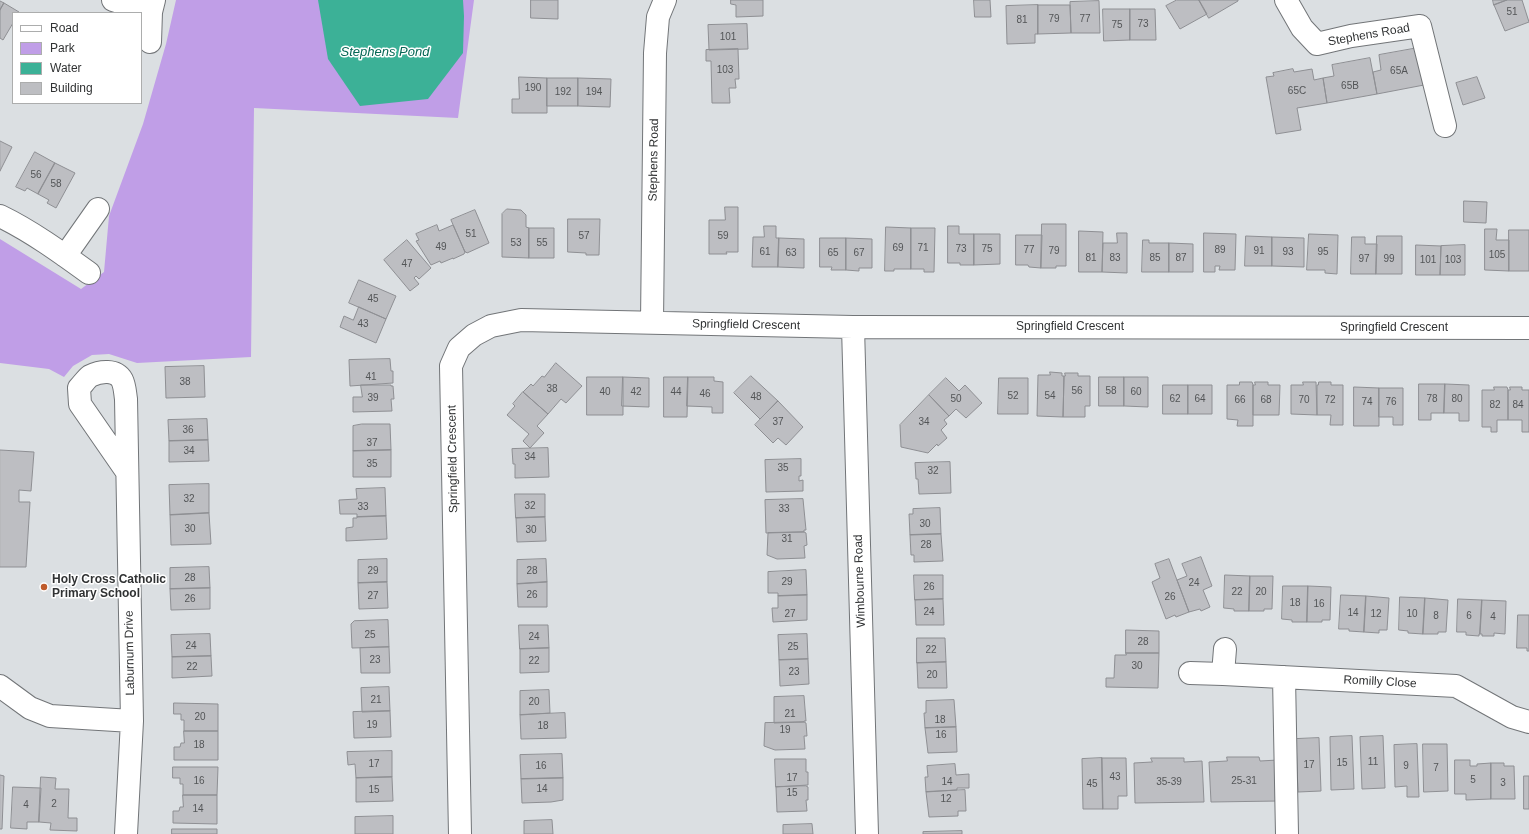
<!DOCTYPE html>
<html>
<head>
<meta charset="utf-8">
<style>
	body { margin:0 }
	#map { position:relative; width:1529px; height:834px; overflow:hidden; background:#dbdfe2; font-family:Helvetica,sans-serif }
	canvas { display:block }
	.legend { position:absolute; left:12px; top:12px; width:130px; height:92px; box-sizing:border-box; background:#fff; border:1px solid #acadad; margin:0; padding:5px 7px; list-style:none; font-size:12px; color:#303233 }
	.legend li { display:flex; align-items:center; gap:8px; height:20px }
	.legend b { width:20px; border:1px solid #acadad }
</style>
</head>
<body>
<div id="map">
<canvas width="1529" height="834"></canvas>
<ul class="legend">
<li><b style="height:5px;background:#fff"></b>Road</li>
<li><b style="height:11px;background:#c09ee7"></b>Park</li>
<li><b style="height:11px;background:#3cb197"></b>Water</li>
<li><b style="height:11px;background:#bdbec2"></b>Building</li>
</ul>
</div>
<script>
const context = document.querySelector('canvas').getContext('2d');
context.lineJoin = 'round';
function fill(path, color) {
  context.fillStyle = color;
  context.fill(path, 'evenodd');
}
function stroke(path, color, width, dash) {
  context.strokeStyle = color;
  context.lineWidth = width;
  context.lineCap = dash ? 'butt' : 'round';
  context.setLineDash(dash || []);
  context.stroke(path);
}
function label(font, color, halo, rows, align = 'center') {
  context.font = font + ' Helvetica,sans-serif';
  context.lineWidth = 3;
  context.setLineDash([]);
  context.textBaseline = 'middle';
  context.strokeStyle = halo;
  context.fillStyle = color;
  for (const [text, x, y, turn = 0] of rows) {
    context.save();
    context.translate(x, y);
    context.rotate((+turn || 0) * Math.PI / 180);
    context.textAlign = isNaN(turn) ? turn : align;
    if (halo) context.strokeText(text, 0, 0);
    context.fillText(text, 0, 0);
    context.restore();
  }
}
const green = new Path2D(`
	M176,0H474L458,118L254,108L251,357L137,363L109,354L92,355L73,366L64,377L49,369L0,363V239L81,289L104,272L109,216L143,124L166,44Z`);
const water = new Path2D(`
	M318,0H463L464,16L463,53L428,99L360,106L328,59Z`);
const building = new Path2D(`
	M531,0H558V19L531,18Z
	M731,0H763V16L736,17V5L731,4Z
	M974,0H990L991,17H975Z
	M1177,0H1199L1207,14L1180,29L1166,6Z
	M1199,0H1238V1L1209,18Z
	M1493,0H1507L1494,5Z
	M1507,0H1522L1529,22L1505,31L1494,5Z
	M0,1L4,3L0,10Z
	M1099,1L1100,33H1071L1070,2Z
	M4,3L19,12V13H13V23L3,40L0,38V10Z
	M1038,5H1070L1071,33L1038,34Z
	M1038,5V34H1035V43L1007,44L1006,6Z
	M1103,9H1130V40L1104,41Z
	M1130,9H1155L1156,40H1130Z
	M747,24L748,49L709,50L708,25Z
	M1418,48L1424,85L1377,94L1373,72L1381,70L1379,55Z
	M738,49L739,79H735L736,88H729L730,103H712L711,61H706V50Z
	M1370,58L1377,94L1327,103L1323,78L1334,76L1332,65Z
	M1293,69L1294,72L1312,69L1314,80L1323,78L1327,103L1297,108L1301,130L1276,134L1266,77L1274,76L1273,73Z
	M519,77L547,78V113H512V99H519Z
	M1477,77L1485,98L1463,105L1456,83Z
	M547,78H578V106H547Z
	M578,78L611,79L610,107L578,106Z
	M0,141L12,147L0,171Z
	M35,152L55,163L38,194L27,188L25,191L16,187Z
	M55,163L75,173L56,208L47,203L49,200L38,194Z
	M1464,201L1487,202L1486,223L1464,222Z
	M725,207H738V252H726L727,254H709V220H725Z
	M507,209L521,210L526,215V227L529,228V258L502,257V214Z
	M475,210L489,243L467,253L466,252H465L451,220Z
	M568,219H600L599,255H586V253L568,252Z
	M1042,224H1066V266H1056V268H1041Z
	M437,225L439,231L453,225L465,252L464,254L453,259V258L441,263L440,261L431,265L416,241L419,240L416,234Z
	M764,226H776V238H779L778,267H752L753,237H764Z
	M948,226H959V234H974V265H960V263H948Z
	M886,227L911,228V269H894V271H885Z
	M529,228H554V258H529Z
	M911,228H935L934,272H924V269H911Z
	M1485,229H1497L1496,240H1509V271L1485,270Z
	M1509,230H1529V271H1509Z
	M1079,231L1103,232L1102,272H1079Z
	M1117,233H1127V273L1102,272L1103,243H1117Z
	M1204,233L1236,234L1235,270H1219L1220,266H1215V272H1204Z
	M974,234H1000V264L974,265Z
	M1309,234L1338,235L1337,274L1325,273V270H1307Z
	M1016,235H1042L1041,268L1029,267L1028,265H1016Z
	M1246,236L1272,237V266H1245Z
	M1377,236H1402V274H1376Z
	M1272,237L1304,238V267L1272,266Z
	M1352,237H1365V244H1377L1376,274H1351Z
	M779,238L804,239V268L778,267Z
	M820,238H846V270H831L832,267H820Z
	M846,238L872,239V268H859V271L846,270Z
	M407,240L431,268L419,279L416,276L414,278L419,284L410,291L384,260Z
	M1143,240H1149V243H1169V272H1142Z
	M1169,243L1193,244V272H1169Z
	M1416,245L1441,246L1440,275H1416Z
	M1465,245V275H1440L1441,246Z
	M359,280L396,296L386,319L349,303Z
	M359,307L386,319L376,343L340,327L344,316L353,320Z
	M390,359L391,371H393V383L350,386L349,360Z
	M556,363L582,386L566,403L561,399L548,414L523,392L531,384L533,386L542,376L544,377Z
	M204,366L205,397L166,398L165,367Z
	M1050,372L1062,373V376H1064L1063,417L1037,416L1038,375H1050Z
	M1065,373H1078V376H1090V406H1085V417H1063L1064,376H1065Z
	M751,376L778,401L760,419L734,393Z
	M587,377H623V415H587Z
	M623,377L649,378V407L622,406Z
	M664,377H688L687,417H664Z
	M688,377H714V381L723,382V413H712V407L687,406Z
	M1099,377H1124V406H1099Z
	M1124,377H1148V407L1124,406Z
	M946,378L959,391L965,385L982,403L966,418L956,409L949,416L929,395Z
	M999,378H1028V414H998Z
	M1240,382H1252L1253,385V426H1237L1238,420L1227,419V385H1239Z
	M1255,382H1268V385H1280L1279,415H1253V385H1255Z
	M1303,382H1316L1317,415L1291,414V385H1303Z
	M1319,382H1331V385H1343V425H1330L1331,415H1317V385H1318Z
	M1419,384H1445L1444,413H1431V420H1419Z
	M1445,384L1469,385V421H1459V413H1444Z
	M361,385H391V386H393L394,399H391L392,411L353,412V397H362Z
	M1163,385H1188V414H1163Z
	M1188,385H1212V414H1188Z
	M1354,387L1379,388V426H1354Z
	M1494,387H1507L1508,390V420H1497V432H1491V427H1482V390H1494Z
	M1510,387H1522V390H1529V432H1522V420H1508V390H1510Z
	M1379,388H1403V425H1393V417H1379Z
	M523,392L548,414L537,426L544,433L530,448L523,441L529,434L507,415L515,406L513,404Z
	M929,395L949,416L944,420L947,424L941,430L947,438L938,446L937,444L928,453L901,447L900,425Z
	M778,401L803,427L786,445L778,438L773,443L755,425Z
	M207,419L208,440L169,441L168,420Z
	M362,424H390L391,450L353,451V426Z
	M208,440L209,461L169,462V441Z
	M548,448L549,477L515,478V464H513L512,449Z
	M0,450L34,452L31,491L19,490V502H30L26,567H0Z
	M391,450V477H353V451Z
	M801,459V476H799V481L803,480V491L766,492L765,460Z
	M950,462L951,493L919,494L918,479H916L915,463Z
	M209,484V513L170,515L169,485Z
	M385,488L386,516L357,517V514H340L339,500L357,499L356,489Z
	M515,494H545V517L516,518Z
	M803,499L806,530H804V532L766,533L765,500Z
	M940,508L941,534L910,535L909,514H913V509Z
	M209,513L211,544L171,545L170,515Z
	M386,516L387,539L346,541V528L353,527V518H357V517Z
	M545,517L546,541L517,542L516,518Z
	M804,532L806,533L807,545L804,546L805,558L777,559L767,555L768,533Z
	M941,534L943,561L914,562V555H911L910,535Z
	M1201,557L1212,586L1203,590L1210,607L1201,611L1200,609L1189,612L1177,580L1187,576L1182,564Z
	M387,559V582L358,583V560Z
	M546,559L547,582L517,584V560Z
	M1169,559L1189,612L1176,617L1175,615L1166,619L1152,582L1160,578L1155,564Z
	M209,567L210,588L170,589V568Z
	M806,570L807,595L778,596V593H768V572Z
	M914,575H943V599L915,600Z
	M1225,575L1250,576L1249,611H1234V609L1224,608Z
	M1250,576H1273L1272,609H1264V611H1249Z
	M387,582L388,608L359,609L358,583Z
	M547,582V607H518L517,584Z
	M1283,586H1308L1307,622H1292V620L1282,619Z
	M1308,586L1331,587L1330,620H1322V622H1307Z
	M210,588V609L171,610L170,589Z
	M807,595V620L773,622L772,608H778V596Z
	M1341,595L1366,596L1364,632L1349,631V629H1339Z
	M1366,596L1389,598L1387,630H1379V633L1364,632Z
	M1400,597L1425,598L1423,634L1408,633V631L1399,630Z
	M1425,598L1448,600L1446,632H1438V634H1423Z
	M943,599L944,625H916L915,600Z
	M1458,599L1482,600L1480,634H1479V636L1466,635V632H1457Z
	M1482,600L1506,601L1505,634L1494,633V636H1482V634H1480Z
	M1518,615H1529V651H1527V648H1517Z
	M388,620L389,647L352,648L351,624L354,621Z
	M519,625H548L549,648L520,649Z
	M1126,630L1159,631V653H1126Z
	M210,634L211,656L172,657L171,635Z
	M807,634L808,659L779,660L778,635Z
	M917,638H945L946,662L917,663Z
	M389,647L390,673H361L360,648Z
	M549,648V672L520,673V649Z
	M1126,653H1159L1158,688L1106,687V678H1114L1115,655H1126Z
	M211,656L212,676L172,678V657Z
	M808,659L809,684L780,686L779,660Z
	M946,662L947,688H918L917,663Z
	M389,687L390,711L362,712L361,688Z
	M549,690L550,713L520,715V691Z
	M804,696L806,721H804V722L774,723V697Z
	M954,700L956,727L925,728L924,713H926V701Z
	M174,703L218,704V731H184V720H181V714H174Z
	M390,711L391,737L354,738L353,712Z
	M565,713L566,738L521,739L520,715Z
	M804,722L806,723L807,736H804L805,749L775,750L764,746L765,723Z
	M956,727L957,752L928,753L925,728Z
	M184,731H218V760H174V747H180L181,743H184Z
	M1352,736L1354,789L1331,790L1330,737Z
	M1383,736L1385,788L1362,789L1360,737Z
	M1319,738L1321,791L1298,792L1296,739Z
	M1417,744L1419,797H1407V786L1395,787L1394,745Z
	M1423,744H1447L1448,791L1424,792Z
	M392,751V777L356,778L355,764L348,765L347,752Z
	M562,754L563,778L521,779L520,755Z
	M1227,757H1259L1260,761L1278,760L1279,801L1211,802L1209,762L1227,761Z
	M1102,758L1103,809H1083L1082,759Z
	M1102,758H1126L1127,796H1118V809H1103Z
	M1151,758H1184V762L1202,761L1204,802L1135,803L1134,763L1152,762Z
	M775,759H806V772H808V785L776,787Z
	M1455,760H1470V766H1477V764L1491,763V799L1466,800V794H1455Z
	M1491,763H1504V766H1514L1515,799H1491Z
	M955,764L956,775L969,774V788H957V790L926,792L925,777H928L927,766Z
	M173,767H218L217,795H183V784H180V778H173Z
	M0,775L4,776L2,829H0Z
	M1524,776H1529V809H1524Z
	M41,777L56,778L55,789H69L68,818H77V831L50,830L51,823L39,822Z
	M392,777L393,801L356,802V778Z
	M563,778V800L551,802L522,803L521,779Z
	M806,786L808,787V800H806L807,811L777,812L776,787Z
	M13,787L41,788L39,822H27V829L11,828Z
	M965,790L966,811H958V816L929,817L926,792Z
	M183,795H217V824L173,823V811H179L180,807H183Z
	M393,816V834H355V817Z
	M552,820L553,834H524V821Z
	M812,824L813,834H783V825Z
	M172,829H217V834H172Z
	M962,831V834H923V832Z`);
const minor = new Path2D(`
	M113,0L151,12
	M1286,0L1302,28L1317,44L1351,36L1420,26L1445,126
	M150,42L151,12L154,0
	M0,216C31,231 60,252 89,273
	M65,256L98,209
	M652,322L655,53L658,17L665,0
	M853,327L867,834
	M1190,673L1223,674L1456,686L1512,717L1529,722
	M1223,674L1225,649
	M1284,677L1287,834
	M0,686L30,708L50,716L132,721
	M126,834L132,721L126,399C125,393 125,386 122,380C116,369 100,371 90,376C86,379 83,384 79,388L80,404L127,472
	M460,834L451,366L459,348L474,335L491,326L521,320L853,327L1529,328`);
const markers = [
	[44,587,4,"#bf5a2a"]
];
const numberNames = [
	["51",1512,12],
	["79",1054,19],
	["77",1085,19],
	["81",1022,20],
	["73",1143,24],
	["75",1117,25],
	["101",728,37],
	["103",725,70],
	["65A",1399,71],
	["65B",1350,86],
	["190",533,88],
	["65C",1297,91],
	["192",563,92],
	["194",594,92],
	["56",36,175],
	["58",56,184],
	["51",471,234],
	["57",584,236],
	["59",723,236],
	["53",516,243],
	["55",542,243],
	["49",441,247],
	["69",898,248],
	["71",923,248],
	["73",961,249],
	["75",987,249],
	["77",1029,250],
	["89",1220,250],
	["79",1054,251],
	["91",1259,251],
	["61",765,252],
	["93",1288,252],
	["95",1323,252],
	["63",791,253],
	["65",833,253],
	["67",859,253],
	["105",1497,255],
	["81",1091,258],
	["83",1115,258],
	["85",1155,258],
	["87",1181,258],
	["97",1364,259],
	["99",1389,259],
	["101",1428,260],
	["103",1453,260],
	["47",407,264],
	["45",373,299],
	["43",363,324],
	["41",371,377],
	["38",185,382],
	["38",552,389],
	["56",1077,391],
	["58",1111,391],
	["40",605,392],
	["42",636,392],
	["44",676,392],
	["60",1136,392],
	["46",705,394],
	["52",1013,396],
	["54",1050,396],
	["48",756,397],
	["39",373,398],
	["50",956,399],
	["62",1175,399],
	["64",1200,399],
	["78",1432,399],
	["80",1457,399],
	["66",1240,400],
	["68",1266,400],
	["70",1304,400],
	["72",1330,400],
	["74",1367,402],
	["76",1391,402],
	["82",1495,405],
	["84",1518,405],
	["37",778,422],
	["34",924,422],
	["36",188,430],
	["37",372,443],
	["34",189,451],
	["34",530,457],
	["35",372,464],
	["35",783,468],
	["32",933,471],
	["32",189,499],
	["32",530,506],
	["33",363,507],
	["33",784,509],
	["30",925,524],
	["30",190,529],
	["30",531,530],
	["31",787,539],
	["28",926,545],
	["29",373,571],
	["28",532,571],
	["28",190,578],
	["29",787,582],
	["24",1194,583],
	["26",929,587],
	["22",1237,592],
	["20",1261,592],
	["26",532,595],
	["27",373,596],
	["26",1170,597],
	["26",190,599],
	["18",1295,603],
	["16",1319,604],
	["24",929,612],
	["14",1353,613],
	["27",790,614],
	["12",1376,614],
	["10",1412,614],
	["8",1436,616],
	["6",1469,616],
	["4",1493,617],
	["25",370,635],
	["24",534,637],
	["28",1143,642],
	["24",191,646],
	["25",793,647],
	["22",931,650],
	["23",375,660],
	["22",534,661],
	["30",1137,666],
	["22",192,667],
	["23",794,672],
	["20",932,675],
	["21",376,700],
	["20",534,702],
	["21",790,714],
	["20",200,717],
	["18",940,720],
	["19",372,725],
	["18",543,726],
	["19",785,730],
	["16",941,735],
	["18",199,745],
	["11",1373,762],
	["15",1342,763],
	["17",374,764],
	["17",1309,765],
	["16",541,766],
	["9",1406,766],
	["7",1436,768],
	["43",1115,777],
	["17",792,778],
	["5",1473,780],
	["16",199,781],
	["25-31",1244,781],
	["14",947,782],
	["35-39",1169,782],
	["3",1503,783],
	["45",1092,784],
	["14",542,789],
	["15",374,790],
	["15",792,793],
	["12",946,799],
	["2",54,804],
	["4",26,805],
	["14",198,809]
];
const streetNames = [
	["Stephens Road",1369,35,-10],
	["Stephens Road",654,160,-89],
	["Springfield Crescent",746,325,1],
	["Springfield Crescent",1070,327],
	["Springfield Crescent",1394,328],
	["Springfield Crescent",453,459,-91],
	["Wimbourne Road",860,581,-92],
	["Laburnum Drive",130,653,-91],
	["Romilly Close",1380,682,3]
];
const poiNames = [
	["Holy Cross Catholic",52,580],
	["Primary School",52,594]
];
const waterNames = [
	["Stephens Pond",385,52]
];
fill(green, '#c09ee7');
fill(water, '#3cb197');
fill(building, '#bdbec2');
stroke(building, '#8e8f93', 1);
stroke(minor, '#727578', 24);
stroke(minor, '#fff', 22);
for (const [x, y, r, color] of markers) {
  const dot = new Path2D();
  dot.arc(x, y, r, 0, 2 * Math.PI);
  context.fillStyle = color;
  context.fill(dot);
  stroke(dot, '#fff', 1.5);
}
label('10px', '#535557', null, numberNames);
label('12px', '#303233', '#fff', streetNames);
label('bold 12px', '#303233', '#fff', poiNames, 'left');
label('italic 13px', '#066755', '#fff', waterNames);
</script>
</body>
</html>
